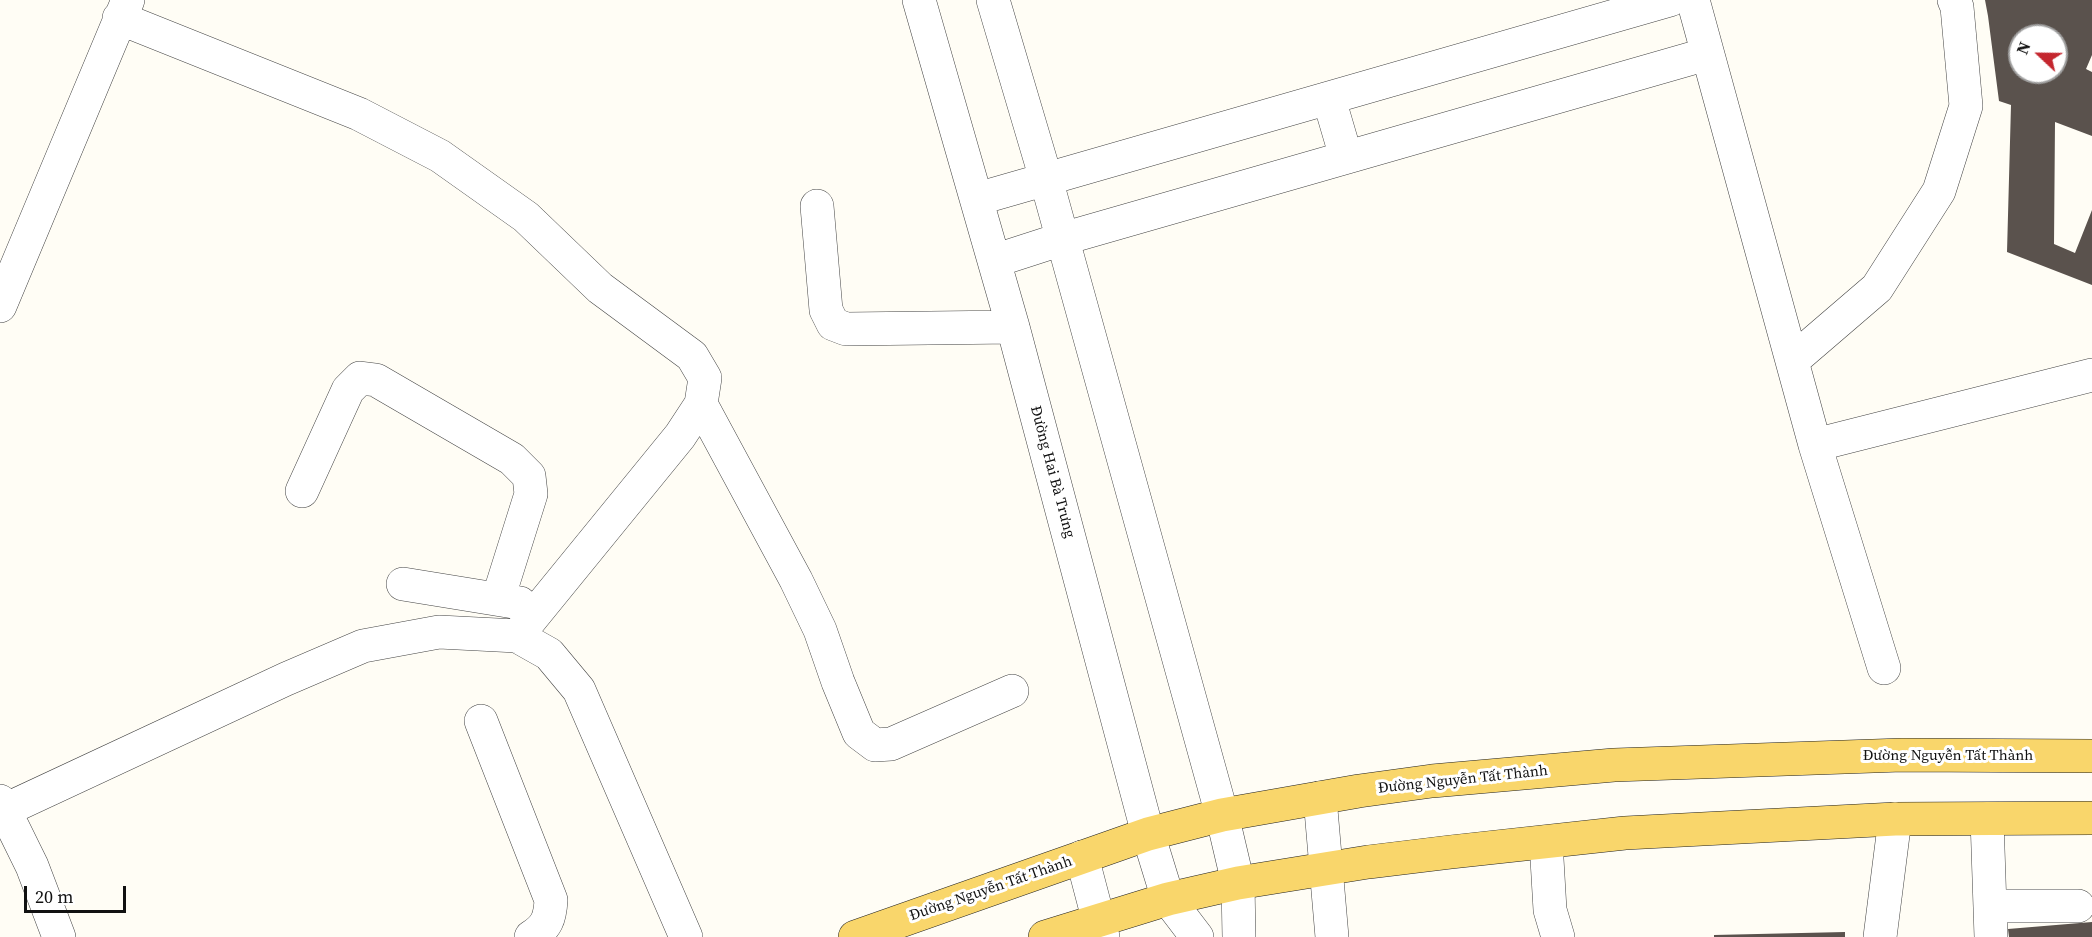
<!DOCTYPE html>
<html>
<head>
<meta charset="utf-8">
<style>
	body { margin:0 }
	#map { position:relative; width:2092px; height:937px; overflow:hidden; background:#fffdf5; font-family:"Source Serif 4",serif }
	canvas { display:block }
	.north { position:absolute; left:2008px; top:24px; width:60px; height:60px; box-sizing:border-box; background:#fff; border:2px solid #a0a0a0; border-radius:50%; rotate:292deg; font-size:16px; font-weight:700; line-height:24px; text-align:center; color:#111 }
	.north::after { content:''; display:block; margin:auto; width:21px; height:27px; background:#c4262e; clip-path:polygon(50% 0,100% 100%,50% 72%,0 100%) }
	.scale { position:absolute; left:24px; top:886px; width:102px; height:27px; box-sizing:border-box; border:3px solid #111; border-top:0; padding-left:8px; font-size:18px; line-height:21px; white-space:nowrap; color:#111; -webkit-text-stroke:4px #fff; paint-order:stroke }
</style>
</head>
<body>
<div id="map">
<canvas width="2092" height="937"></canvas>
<div class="north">N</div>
<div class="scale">20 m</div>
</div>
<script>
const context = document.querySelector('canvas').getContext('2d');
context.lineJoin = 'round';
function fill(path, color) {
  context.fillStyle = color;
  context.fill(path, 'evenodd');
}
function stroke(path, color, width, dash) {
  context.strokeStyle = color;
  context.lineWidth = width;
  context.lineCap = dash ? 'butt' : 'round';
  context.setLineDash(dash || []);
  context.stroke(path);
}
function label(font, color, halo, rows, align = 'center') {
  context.font = font + ' "Source Serif 4",serif';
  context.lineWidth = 6;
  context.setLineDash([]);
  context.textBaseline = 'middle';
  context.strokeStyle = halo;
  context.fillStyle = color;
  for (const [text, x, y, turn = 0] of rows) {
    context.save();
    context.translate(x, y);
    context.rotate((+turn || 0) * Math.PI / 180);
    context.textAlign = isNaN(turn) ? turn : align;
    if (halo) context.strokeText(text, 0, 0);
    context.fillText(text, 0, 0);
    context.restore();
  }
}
const building = new Path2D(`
	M1985,0H2092V55L2086,69L2092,72V136L2055,122L2054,244L2075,253L2092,210V285L2007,252L2011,105L1999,101L1988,16ZM2020,36H2056V72H2020Z
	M2092,922V937H2009L2008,929Z
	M1845,932V937H1714V935Z`);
const minor = new Path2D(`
	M919,0L1013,327L1148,834L1168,899L1197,937
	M993,0L1046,179L1222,815L1238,883L1239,937
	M1693,0L1815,445L1884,668
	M119,18L359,114L440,156L526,217L600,288L692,356L705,378L701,404L680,436L517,636
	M1329,99L1346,157
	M977,199L1670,0
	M817,206L826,310L833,324L846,329L1013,327
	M994,261L1062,239L1707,54
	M0,306L128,0
	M1792,361L1877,288L1939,191L1966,106L1957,7L1954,0
	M701,404L796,580L820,630L838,682L859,733L875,745L891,744L1012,691
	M1815,445L2092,375
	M302,491L348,390L360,378L376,380L512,459L529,476L531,494L498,599
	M403,584L520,603
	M481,721L551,900C550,918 547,927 531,937
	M1320,798L1332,937
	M0,801L32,866L59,937
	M5,810L286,679L363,646L439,632L517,636L549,654L579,690L686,937
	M1987,819L1991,937
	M1546,842L1550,910L1558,937
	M1082,857L1103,937
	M1990,906H2078
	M1880,937L1895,819`);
const major = new Path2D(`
	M855,937L1148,834L1222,815L1359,791L1432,781L1614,765L1902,755L2092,756
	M1045,937L1168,899L1238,883L1368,862L1450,852L1625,833L1895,819L2092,818`);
const streetNames = [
	["Đường Hai Bà Trưng",1052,472,75],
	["Đường Nguyễn Tất Thành",1948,756],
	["Đường Nguyễn Tất Thành",1463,780,-6],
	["Đường Nguyễn Tất Thành",991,889,-19]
];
fill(building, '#5a524d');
stroke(minor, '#444', 34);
stroke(major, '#222', 34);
stroke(minor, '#fff', 33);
stroke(major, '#f9d66b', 33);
label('15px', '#111', '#fff', streetNames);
</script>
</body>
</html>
